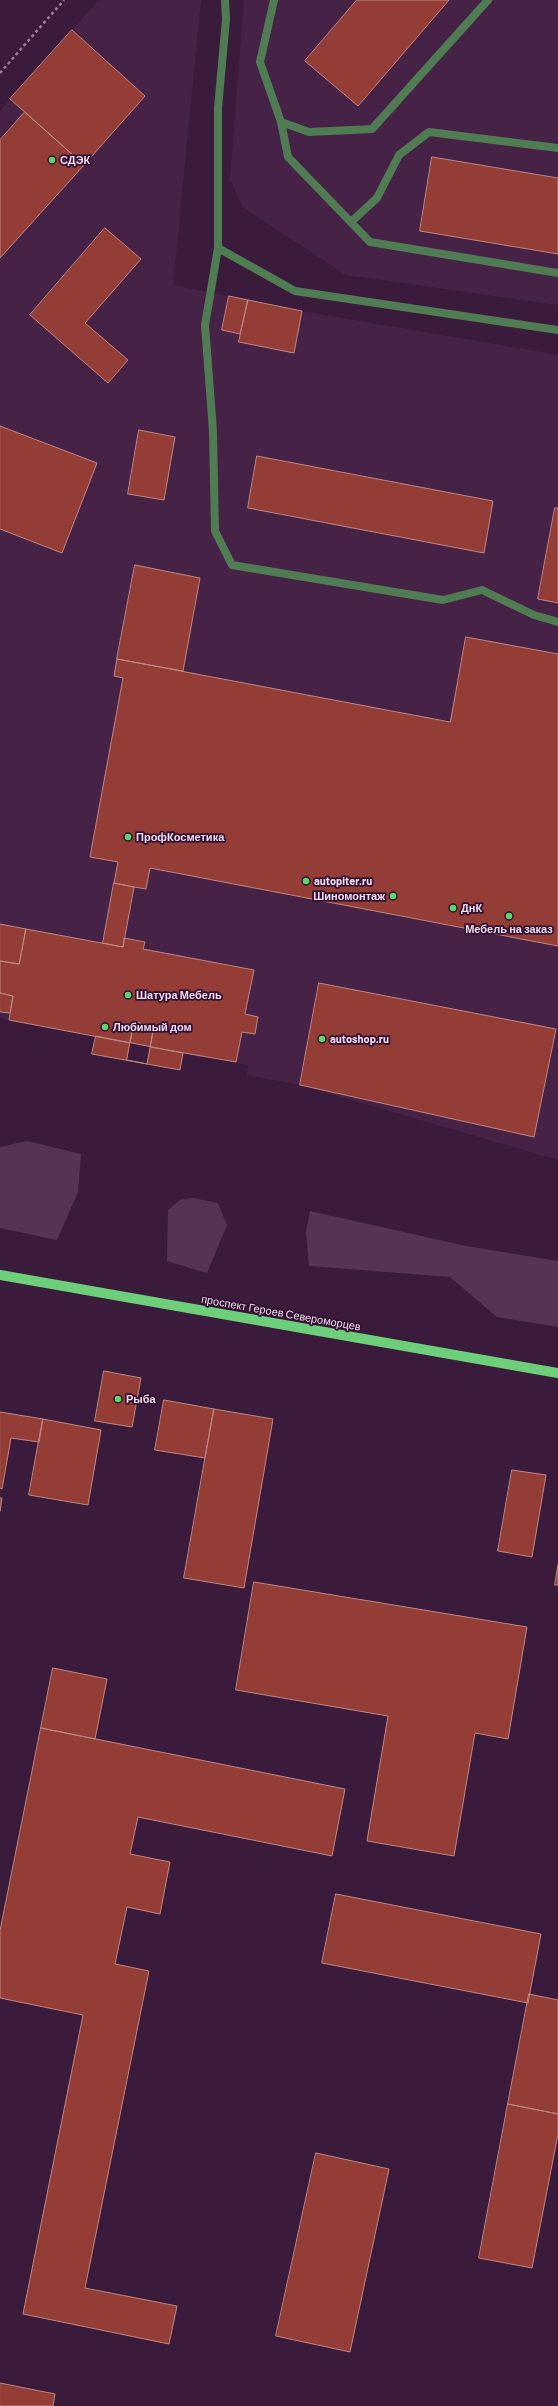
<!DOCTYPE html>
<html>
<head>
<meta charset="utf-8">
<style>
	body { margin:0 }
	canvas { display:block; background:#3a1b3b }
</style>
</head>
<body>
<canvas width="558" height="2406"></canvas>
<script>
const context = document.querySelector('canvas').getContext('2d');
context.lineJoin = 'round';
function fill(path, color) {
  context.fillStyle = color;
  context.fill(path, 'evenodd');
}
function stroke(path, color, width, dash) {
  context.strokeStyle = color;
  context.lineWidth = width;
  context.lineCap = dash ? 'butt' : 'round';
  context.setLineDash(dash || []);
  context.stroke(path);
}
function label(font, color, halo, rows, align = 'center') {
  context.font = font + ' Barlow,sans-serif';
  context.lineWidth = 3.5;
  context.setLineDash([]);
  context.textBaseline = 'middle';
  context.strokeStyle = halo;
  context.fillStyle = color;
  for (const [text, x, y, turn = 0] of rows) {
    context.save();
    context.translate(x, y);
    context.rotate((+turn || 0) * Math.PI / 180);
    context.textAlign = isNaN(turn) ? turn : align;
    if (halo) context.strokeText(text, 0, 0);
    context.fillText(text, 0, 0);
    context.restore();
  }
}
const built = new Path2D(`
	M99,0H201L173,285L302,311L558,355V1160L300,1085L247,1075L248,1065L150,1047L154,1026L134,1022L130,1043L0,1018V111Z
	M244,0H558V305L346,275L243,207L230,180Z`);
const green = new Path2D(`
	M27,1141L81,1154L78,1192L57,1240L0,1228V1147Z
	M192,1198L218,1203L227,1225L207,1273L167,1261L168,1210L180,1200Z
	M310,1211L466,1246L558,1261V1327L497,1317L450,1277L309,1266L306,1232Z`);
const building = new Path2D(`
	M357,0H449L358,106L305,61Z
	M72,30L145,96L84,165L10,99Z
	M25,112L84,165L0,258V140Z
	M432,157L558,178V254L420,231Z
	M105,228L141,259L85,323L128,360L108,383L30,315Z
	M229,296L248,300L240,334L222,330Z
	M248,300L302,311L294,353L239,342Z
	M0,426L97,463L62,553L0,529Z
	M139,430L175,437L164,500L128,494Z
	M257,456L493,501L484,553L248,508Z
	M555,508H558V603L538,599Z
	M135,565L200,578L183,671L117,659Z
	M466,637L558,654V946L150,868L146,889L134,887L114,883L118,862L90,857L123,678L114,676L117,659L450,722Z
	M114,883L134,887L123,947L103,943Z
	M0,924L26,929L19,964L0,961Z
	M26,929L123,947L124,938L145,942L143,949L254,970L245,1014L258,1017L255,1034L242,1032L236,1062L150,1047L154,1026L134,1022L130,1043L9,1020L13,996L0,993V961L19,964Z
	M319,983L556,1029L534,1137L300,1085Z
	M0,993L13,996L10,1013L0,1012Z
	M134,1022L154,1026L147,1064L127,1060Z
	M96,1036L183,1053L180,1070L92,1054Z
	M104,1371L141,1378L132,1427L95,1421Z
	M164,1400L214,1409L205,1458L155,1450Z
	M214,1409L273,1419L244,1588L184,1578Z
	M0,1412L43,1419L39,1442L11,1438L2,1489L0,1488Z
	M43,1419L101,1430L88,1505L29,1495Z
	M512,1470L546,1475L532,1557L498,1551Z
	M0,1498H2L0,1511Z
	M558,1565V1585H555Z
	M254,1582L527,1627L508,1739L475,1733L454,1856L367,1841L388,1716L236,1690Z
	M53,1668L107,1679L95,1739L41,1728Z
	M41,1728L345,1789L332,1856L138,1817L130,1854L170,1862L160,1914L127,1907L115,1964L149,1971L85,2288L177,2306L169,2344L23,2314L83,2015L0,1998V1931Z
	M336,1894L541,1934L528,2003L322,1963Z
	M529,1994L558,2000V2114L508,2104Z
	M508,2104L558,2114V2134L532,2268L479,2258Z
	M316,2153L389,2169L350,2352L276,2336Z
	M0,2383L55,2394L53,2406H0Z`);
const path = new Path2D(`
	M0,73L64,0`);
const lane = new Path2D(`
	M225,0L226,19L218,108V248L295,291L558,330
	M274,0L260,62L281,122L309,132L372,129L488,0
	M281,122L288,157L370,242L558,273
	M351,222L377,198L399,155L429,132L558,148
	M218,248L205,325L213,431L215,531L232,565L443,600L482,590L534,615L558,622`);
const primary = new Path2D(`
	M0,1275L558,1373`);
const markers = [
	[52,160,4,"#5bd56e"],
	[128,837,4,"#5bd56e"],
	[306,881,4,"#5bd56e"],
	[393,896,4,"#5bd56e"],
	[453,908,4,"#5bd56e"],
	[509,916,4,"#5bd56e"],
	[128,995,4,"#5bd56e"],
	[105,1027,4,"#5bd56e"],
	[322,1039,4,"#5bd56e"],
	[118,1399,4,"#5bd56e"]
];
const poiNames = [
	["СДЭК",60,160],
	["ПрофКосметика",136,837],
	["autopiter.ru",314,881],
	["Шиномонтаж",385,896,"right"],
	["ДнК",461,908],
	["Мебель на заказ",509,929,"center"],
	["Шатура Мебель",136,995],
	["Любимый дом",113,1027],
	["autoshop.ru",330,1039],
	["Рыба",126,1399]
];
const streetNames = [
	["проспект Героев Североморцев",281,1313,10]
];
fill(built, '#462247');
fill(green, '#535');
fill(building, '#933d36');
stroke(building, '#bf8781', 1);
stroke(path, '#977d97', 2.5, [3, 3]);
stroke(lane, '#4f7c53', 8);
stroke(primary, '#6ecf7a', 10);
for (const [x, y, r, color] of markers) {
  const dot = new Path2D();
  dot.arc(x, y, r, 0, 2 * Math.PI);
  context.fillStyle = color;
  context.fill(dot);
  stroke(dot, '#301130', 1.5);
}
label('bold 11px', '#f1dcf0', '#301130', poiNames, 'left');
label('11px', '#f1dcf0', '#301130', streetNames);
</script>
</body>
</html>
